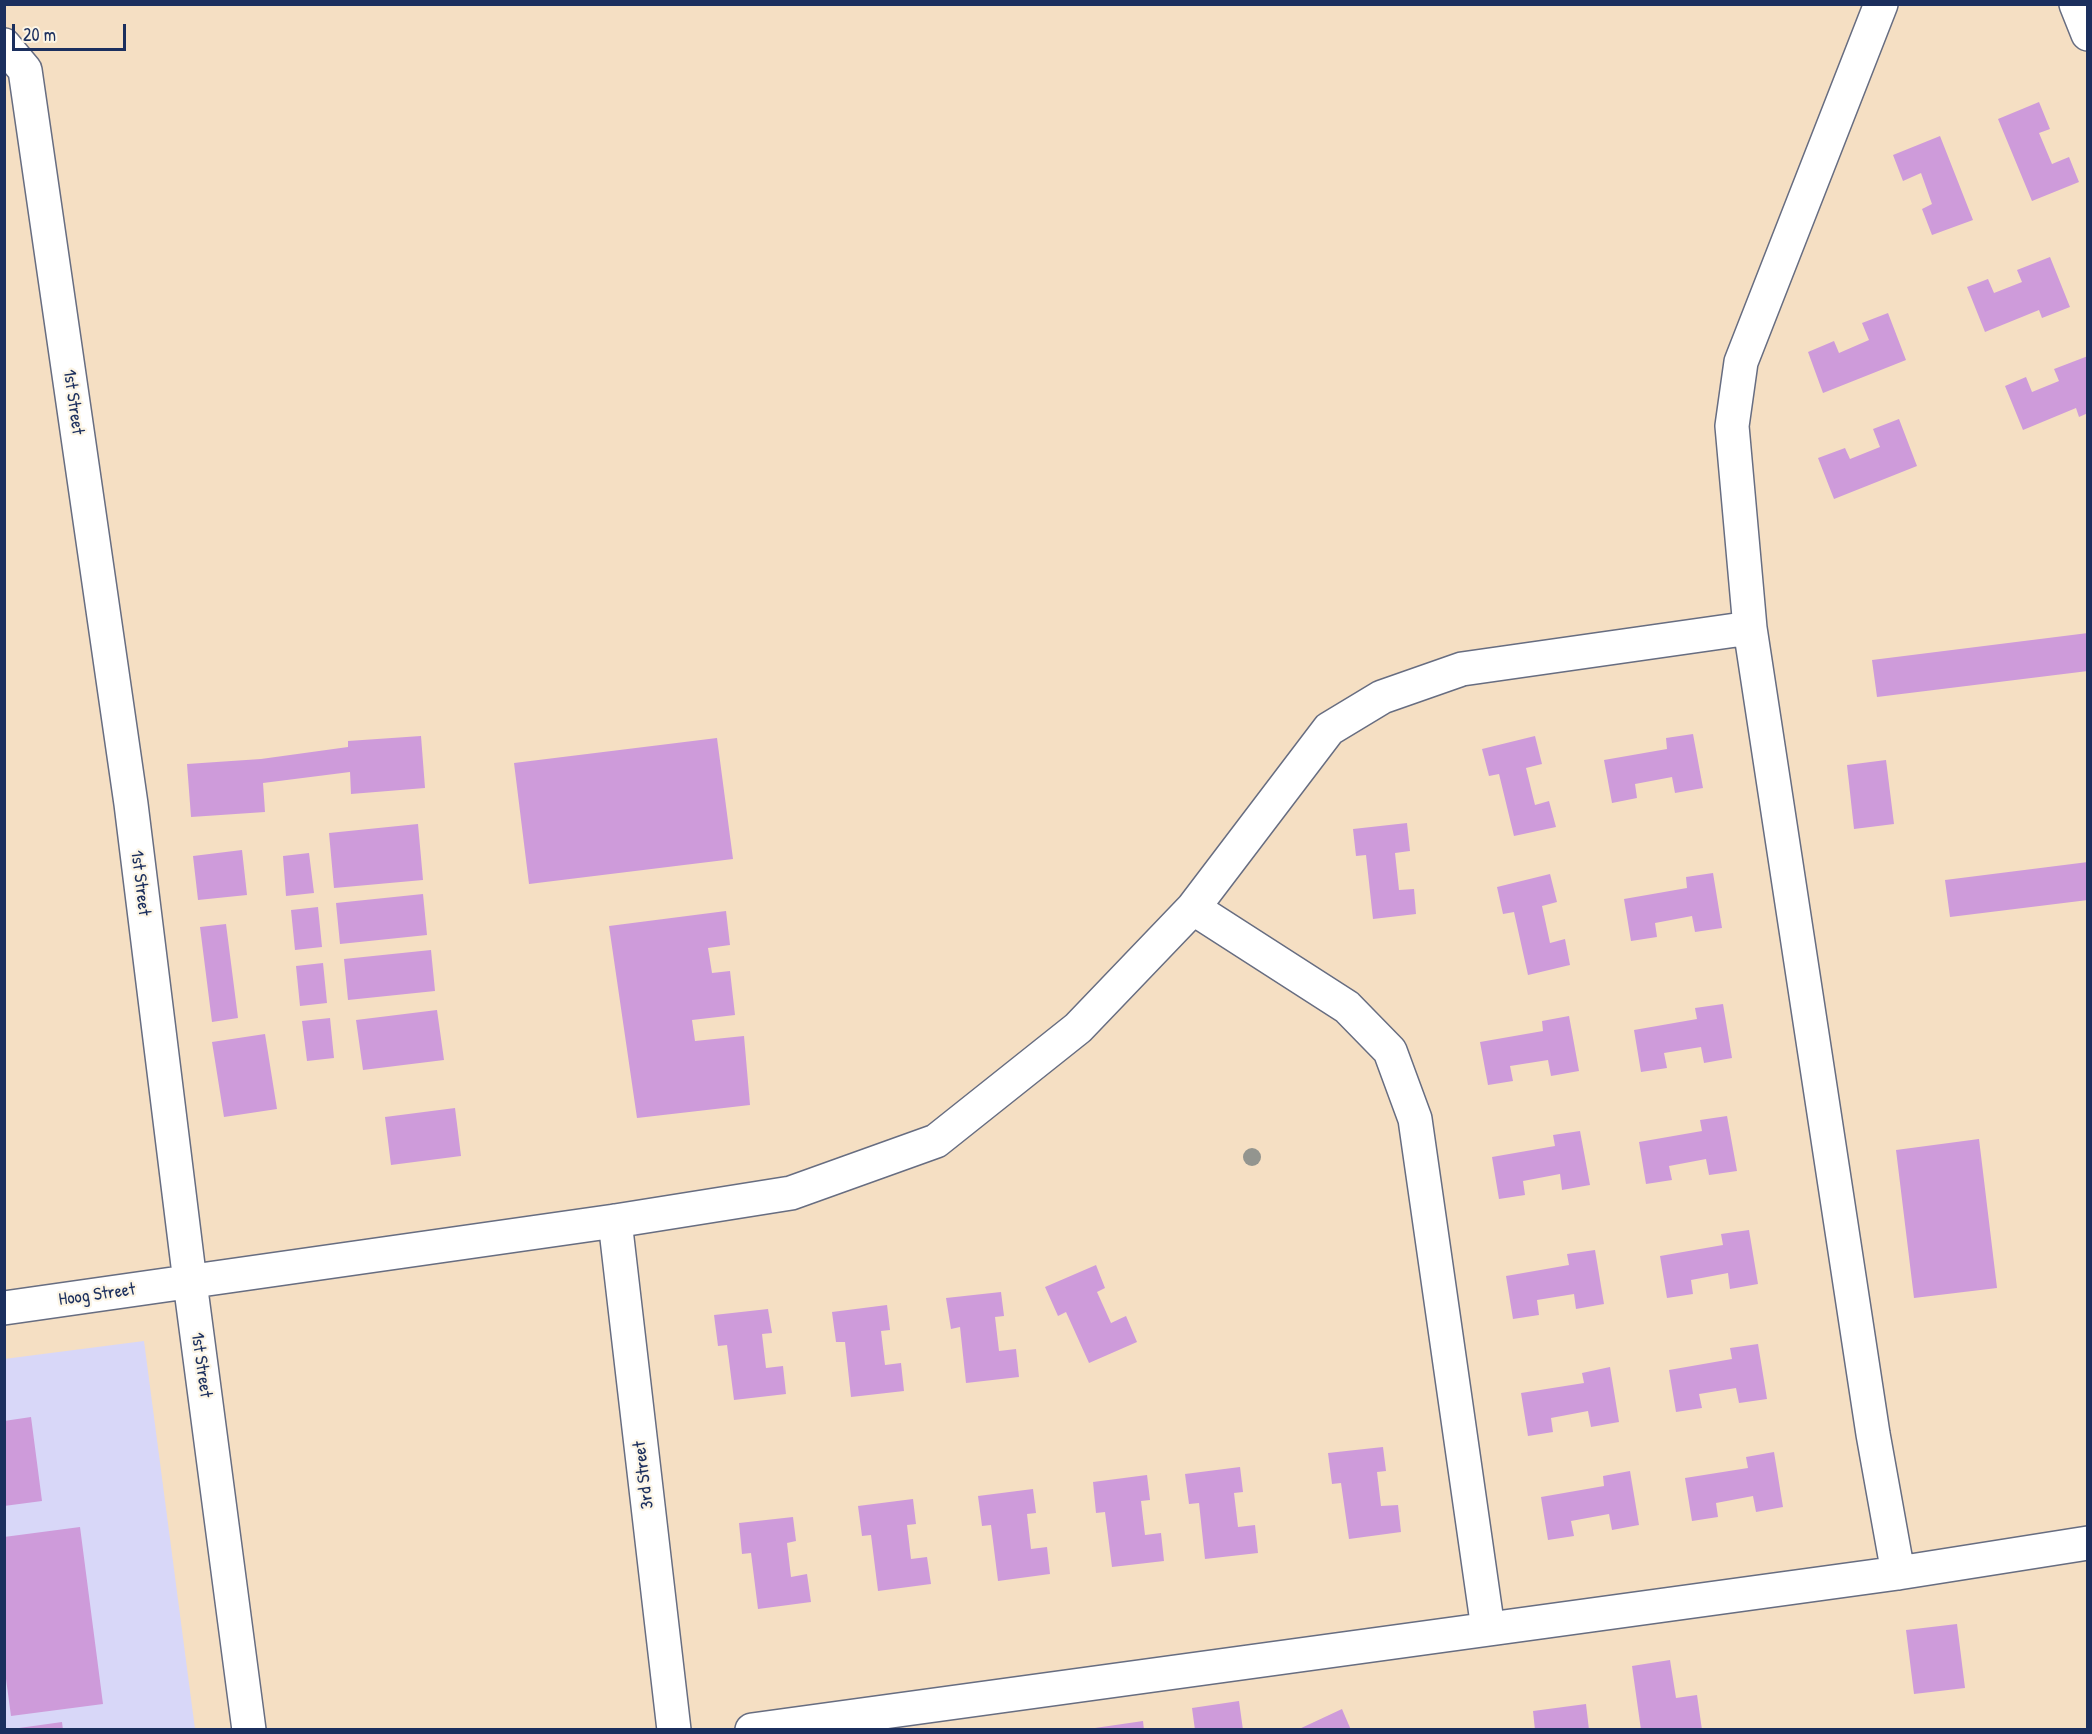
<!DOCTYPE html>
<html>
<head>
<meta charset="utf-8">
<style>
	body { margin:0 }
	#map { position:relative; width:2092px; height:1734px; overflow:hidden; background:#f5dfc3; font-family:"Patrick Hand",sans-serif }
	canvas { display:block }
	.frame { position:absolute; inset:0; border:6px solid #1b2f5e; pointer-events:none }
	.scale { position:absolute; left:12px; top:24px; width:114px; height:27px; box-sizing:border-box; border:3px solid #1b2f5e; border-top:0; padding-left:8px; font-size:18px; line-height:21px; white-space:nowrap; color:#1b2f5e; -webkit-text-stroke:4px #fcf5e5; paint-order:stroke }
</style>
</head>
<body>
<div id="map">
<canvas width="2092" height="1734"></canvas>
<div class="frame"></div>
<div class="scale">20 m</div>
</div>
<script>
const context = document.querySelector('canvas').getContext('2d');
context.lineJoin = 'round';
function fill(path, color) {
  context.fillStyle = color;
  context.fill(path, 'evenodd');
}
function stroke(path, color, width, dash) {
  context.strokeStyle = color;
  context.lineWidth = width;
  context.lineCap = dash ? 'butt' : 'round';
  context.setLineDash(dash || []);
  context.stroke(path);
}
function label(font, color, halo, rows, align = 'center') {
  context.font = font + ' "Patrick Hand",sans-serif';
  context.lineWidth = 4.5;
  context.setLineDash([]);
  context.textBaseline = 'middle';
  context.strokeStyle = halo;
  context.fillStyle = color;
  for (const [text, x, y, turn = 0] of rows) {
    context.save();
    context.translate(x, y);
    context.rotate((+turn || 0) * Math.PI / 180);
    context.textAlign = isNaN(turn) ? turn : align;
    if (halo) context.strokeText(text, 0, 0);
    context.fillText(text, 0, 0);
    context.restore();
  }
}
const built = new Path2D(`
	M144,1341L195,1729H5L4,1359Z`);
const building = new Path2D(`
	M2039,102L2050,129L2039,133L2052,164L2069,157L2079,182L2032,201L1998,119Z
	M1940,136L1973,220L1932,235L1922,209L1932,204L1921,173L1903,181L1893,155Z
	M2050,257L2070,307L2042,318L2039,310L1985,332L1967,287L1988,279L1994,293L2022,282L2017,270Z
	M1888,313L1906,360L1823,393L1808,352L1834,341L1839,353L1869,340L1862,323Z
	M2088,356V413L2079,417L2076,408L2023,430L2005,386L2026,377L2032,392L2059,381L2054,369Z
	M1899,419L1917,466L1834,499L1818,458L1845,448L1850,459L1880,447L1873,429Z
	M2088,633V671L1877,697L1872,660Z
	M1693,734L1703,788L1675,793L1672,777L1635,784L1637,798L1612,803L1604,760L1667,749L1666,738Z
	M421,736L425,788L351,794L350,772L263,783L265,812L191,817L187,764L261,759L348,747V741Z
	M1535,736L1542,764L1526,768L1535,805L1549,801L1556,827L1514,836L1499,774L1489,776L1482,749Z
	M717,738L733,859L529,884L514,763Z
	M1886,760L1894,824L1854,829L1847,765Z
	M1407,823L1410,851L1395,853L1399,890L1414,889L1416,914L1373,919L1366,855L1356,856L1353,829Z
	M418,824L423,880L334,888L329,833Z
	M242,850L247,895L198,900L193,856Z
	M309,853L314,893L286,896L283,856Z
	M2088,862V900L1950,917L1945,880Z
	M1713,873L1722,928L1695,932L1692,916L1655,923L1657,937L1631,941L1624,899L1687,888L1686,877Z
	M1550,874L1557,902L1542,906L1550,943L1565,939L1570,965L1528,975L1514,912L1503,914L1497,887Z
	M423,894L427,935L340,944L336,903Z
	M318,907L322,947L295,950L291,910Z
	M726,911L730,945L708,948L712,973L730,971L735,1015L692,1020L695,1041L744,1036L750,1105L637,1118L609,926Z
	M226,924L238,1018L212,1022L200,927Z
	M431,950L435,991L348,1000L344,959Z
	M323,963L327,1003L300,1006L296,966Z
	M1723,1004L1732,1058L1704,1063L1701,1047L1664,1053L1667,1068L1641,1072L1634,1030L1697,1019L1695,1008Z
	M437,1010L444,1060L363,1070L356,1020Z
	M1569,1016L1579,1071L1551,1076L1548,1060L1510,1066L1513,1081L1488,1085L1480,1042L1543,1031L1542,1021Z
	M330,1018L334,1058L307,1061L302,1021Z
	M265,1034L277,1109L224,1117L212,1042Z
	M455,1108L461,1156L391,1165L385,1117Z
	M1727,1116L1737,1171L1709,1175L1706,1159L1669,1166L1672,1180L1646,1184L1639,1142L1702,1131L1700,1120Z
	M1580,1131L1590,1185L1562,1190L1560,1174L1523,1181L1525,1195L1499,1199L1492,1157L1555,1146L1553,1135Z
	M1979,1139L1997,1288L1914,1298L1896,1150Z
	M1749,1230L1758,1284L1730,1289L1728,1273L1691,1280L1693,1294L1667,1298L1660,1256L1723,1245L1721,1234Z
	M1595,1250L1604,1304L1576,1309L1574,1294L1537,1300L1539,1315L1513,1319L1506,1276L1569,1265L1567,1254Z
	M1096,1265L1105,1288L1097,1292L1111,1323L1126,1316L1137,1342L1089,1363L1066,1312L1058,1316L1045,1287Z
	M1001,1292L1004,1316L995,1317L999,1351L1016,1349L1019,1377L966,1383L960,1327L951,1329L946,1298Z
	M887,1305L890,1330L881,1331L885,1365L901,1363L904,1391L851,1397L845,1342H836L832,1312Z
	M768,1309L772,1333L762,1334L766,1368L783,1366L786,1394L734,1400L727,1345L718,1346L714,1315Z
	M1758,1344L1767,1399L1739,1403L1736,1388L1699,1394L1702,1408L1676,1412L1669,1370L1732,1359L1730,1348Z
	M1610,1367L1619,1422L1591,1427L1588,1411L1551,1418L1553,1432L1528,1436L1521,1393L1584,1383L1582,1373Z
	M31,1417L42,1501L4,1506V1421Z
	M1383,1447L1386,1471L1377,1472L1381,1506L1398,1505L1401,1532L1349,1539L1341,1483L1332,1484L1328,1453Z
	M1774,1452L1783,1507L1756,1512L1753,1496L1716,1503L1718,1517L1692,1521L1685,1478L1748,1468L1746,1457Z
	M1240,1467L1243,1492L1234,1493L1238,1527L1255,1525L1258,1553L1205,1559L1199,1503L1189,1504L1185,1474Z
	M1630,1471L1639,1525L1612,1530L1609,1514L1571,1521L1574,1536L1548,1540L1541,1497L1604,1486L1603,1476Z
	M1147,1475L1150,1500L1141,1501L1145,1535L1161,1533L1164,1561L1112,1567L1105,1512L1096,1513L1093,1482Z
	M1033,1489L1036,1513L1027,1514L1031,1549L1047,1547L1050,1574L998,1581L991,1525L982,1526L978,1496Z
	M913,1499L916,1524L907,1525L911,1559L927,1557L931,1584L878,1591L871,1535L862,1536L858,1506Z
	M793,1517L796,1541L787,1543L791,1577L807,1574L811,1602L758,1609L751,1553L742,1554L739,1523Z
	M80,1527L103,1704L11,1716L4,1664V1537Z
	M1957,1624L1965,1688L1914,1694L1906,1630Z
	M1670,1660L1676,1698L1697,1695L1702,1730H1641L1632,1666Z
	M1239,1701L1243,1730H1195L1192,1708Z
	M1586,1704L1589,1730H1535L1533,1711Z
	M1342,1709L1351,1730H1297Z
	M1143,1721L1144,1730H1095V1728Z
	M62,1722L63,1730H19V1728Z`);
const minor = new Path2D(`
	M2076,4L2088,34
	M4,45L25,70L131,804L190,1282L249,1730
	M1750,628L1873,1434L1898,1573
	M1193,908L1347,1007L1390,1051L1415,1119L1488,1629
	M615,1221L674,1730
	M4,1308L615,1221L791,1193L936,1141L1078,1028L1193,908L1329,729L1382,697L1462,669L1750,628L1732,426L1741,362L1881,4
	M752,1730L1898,1573L2088,1543`);
const trees = [
	[1252,1157]
];
const streetNames = [
	["1st Street",73,402,82],
	["1st Street",140,883,83],
	["Hoog Street",97,1295,-8],
	["1st Street",201,1365,82],
	["3rd Street",644,1475,-97]
];
fill(built, '#d8d7f8');
fill(building, '#ce9bda');
stroke(minor, '#676d81', 36);
stroke(minor, '#fff', 33);
context.fillStyle = '#93958f';
for (const [x, y] of trees) {
  context.beginPath();
  context.arc(x, y, 9, 0, 2 * Math.PI);
  context.fill();
}
label('18px', '#1b2f5e', '#fcf5e5', streetNames);
</script>
</body>
</html>
